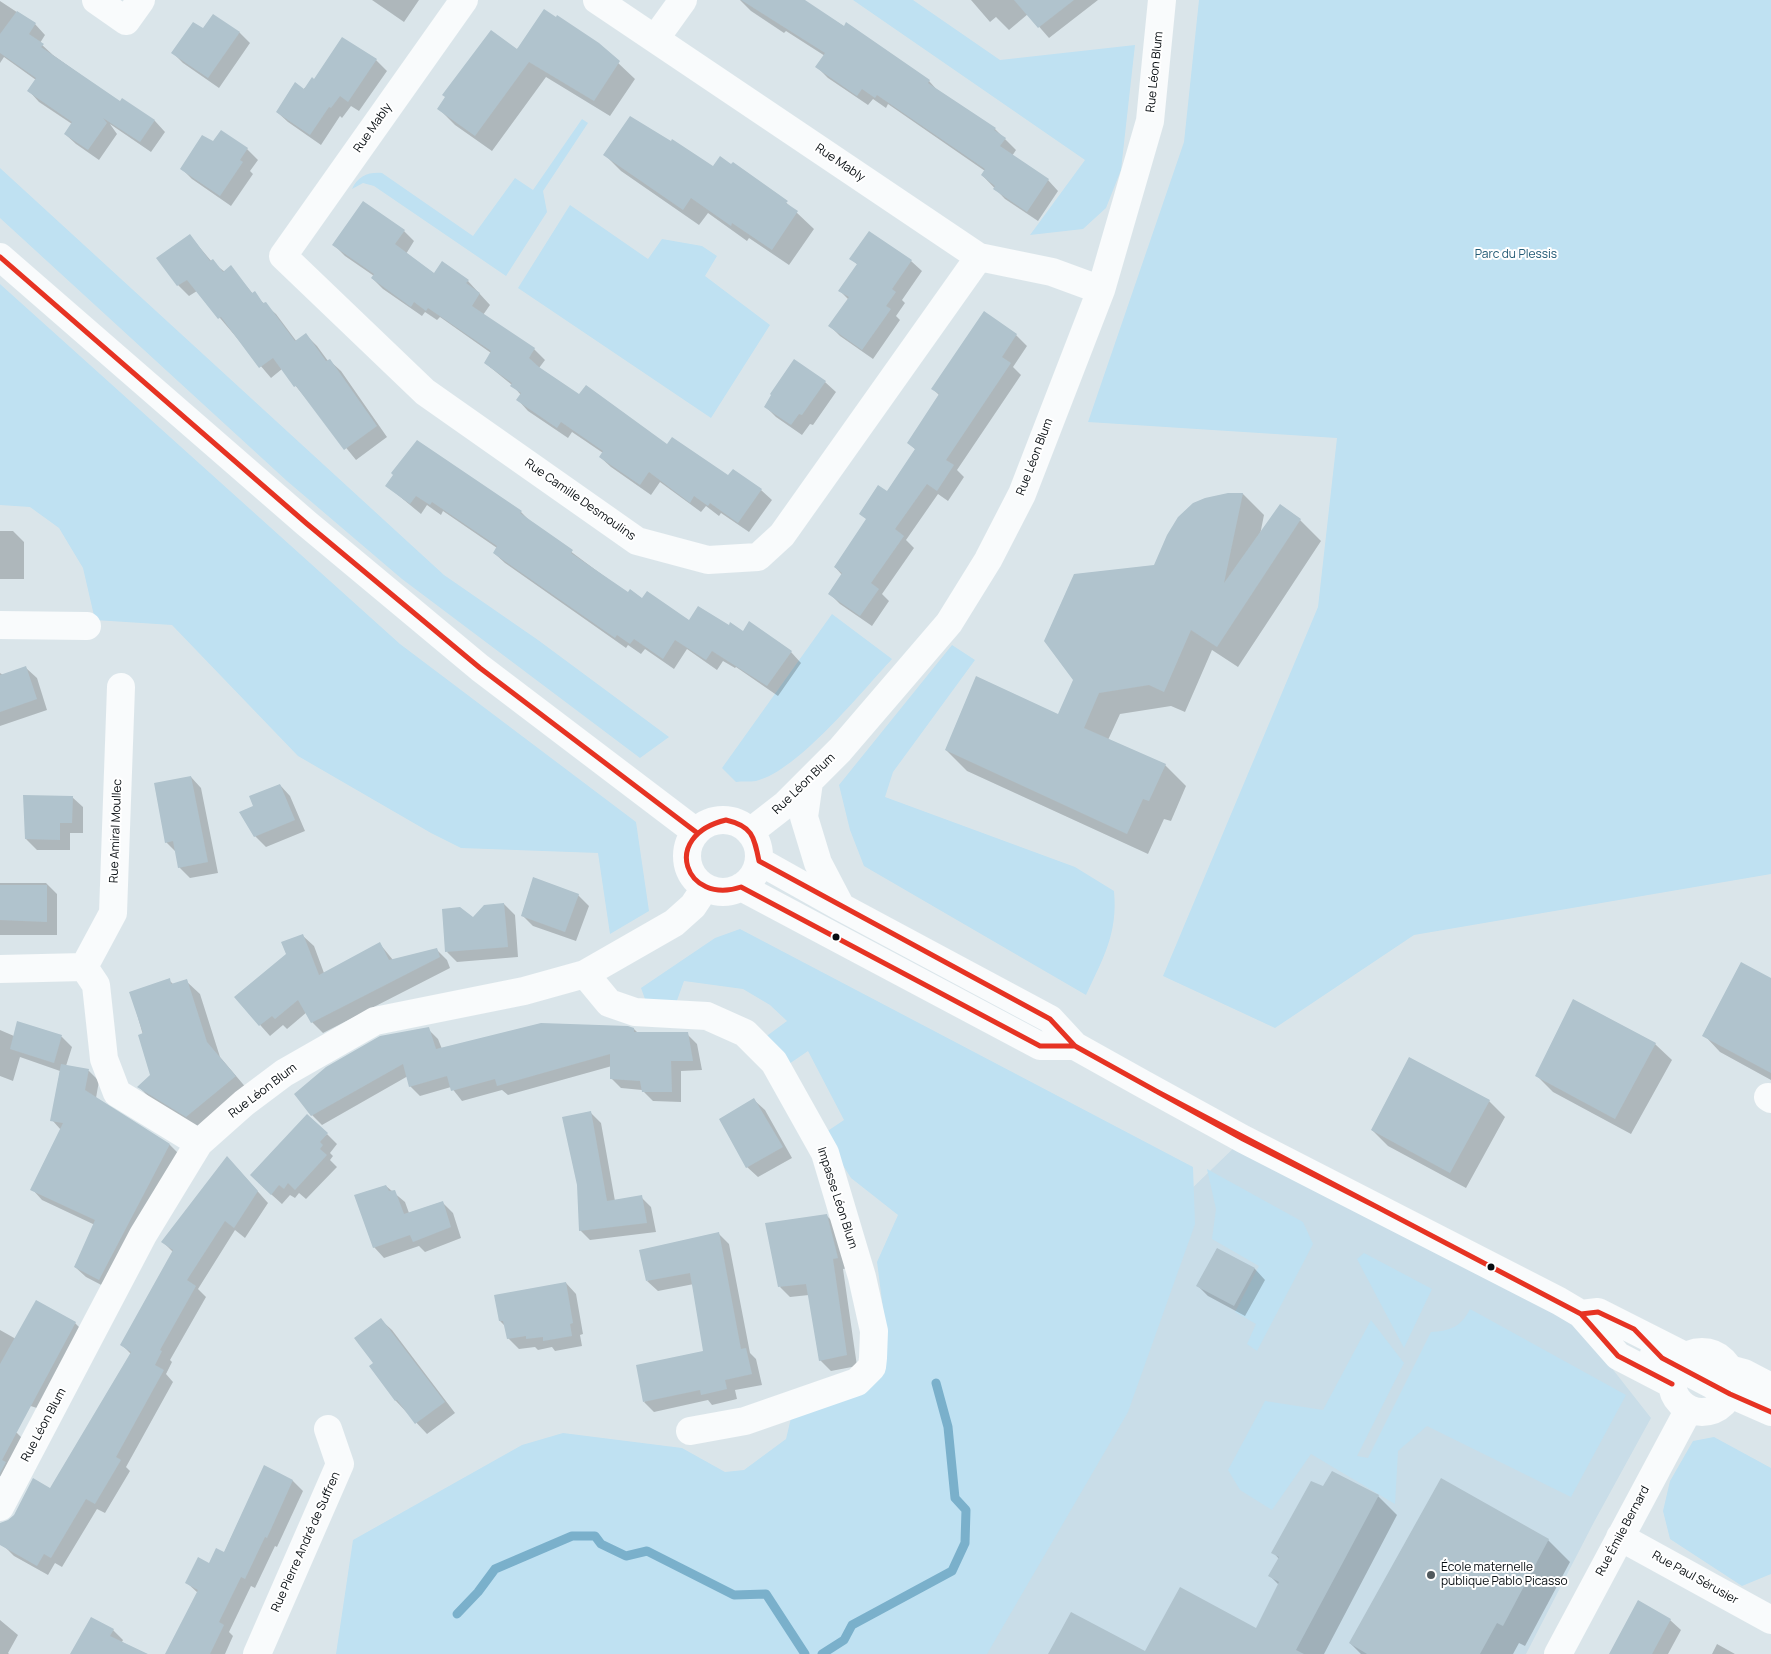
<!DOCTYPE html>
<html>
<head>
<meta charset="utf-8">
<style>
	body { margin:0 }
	canvas { display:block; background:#dae5ea }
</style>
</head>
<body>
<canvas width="1771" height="1654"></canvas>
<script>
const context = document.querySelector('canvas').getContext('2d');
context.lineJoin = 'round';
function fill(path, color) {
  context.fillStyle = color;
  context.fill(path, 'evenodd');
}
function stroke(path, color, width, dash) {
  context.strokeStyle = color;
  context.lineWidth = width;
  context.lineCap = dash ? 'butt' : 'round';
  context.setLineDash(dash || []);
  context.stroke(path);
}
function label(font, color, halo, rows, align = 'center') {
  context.font = font + ' Manrope,sans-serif';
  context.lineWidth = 4;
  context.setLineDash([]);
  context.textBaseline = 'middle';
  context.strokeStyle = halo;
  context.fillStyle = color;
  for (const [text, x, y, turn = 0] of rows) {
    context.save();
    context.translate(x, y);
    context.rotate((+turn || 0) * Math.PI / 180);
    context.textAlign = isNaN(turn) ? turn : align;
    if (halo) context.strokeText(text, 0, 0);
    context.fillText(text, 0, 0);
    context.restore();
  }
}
const built = new Path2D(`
	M1243,1139L1559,1301L1651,1418L1594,1522L1526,1654H970L1183,1197Z`);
const green = new Path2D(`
	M853,0H913L1000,60L1135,45L1121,170L1106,208L1083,229L1030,235L1085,160Z
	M1199,0H1771V874L1414,935L1275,1028L1163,976L1318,607L1337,438L1088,422L1184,142Z
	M582,119L588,123L543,191L547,212L506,276L374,186L363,183L352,189C358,176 368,172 382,173L473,236L515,178L533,190Z
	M0,168L444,575L538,640L669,737L640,758L402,579L287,481L0,218Z
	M570,205L648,259L662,239L702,246L717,256L705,276L770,325L711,418L518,288Z
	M0,284L400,644L636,822L649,911L610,934L598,853L461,848L431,833L298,756L172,625L95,620L83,568L59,528L30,507L0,505Z
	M832,614L892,659C862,691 798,771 756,781C750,782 742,781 736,782L722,768Z
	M952,645L975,660L893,772L885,797L1075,867L1114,891C1118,934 1103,958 1086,995L864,866L850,830L839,785Z
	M740,929L1193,1167L1195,1224L1128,1412L987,1654H336L353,1540L522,1445L563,1433L682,1448L725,1472L744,1470L786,1439L791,1418L862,1392L887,1339L877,1262L898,1215L851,1178L823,1134L844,1120L808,1051L786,1066L764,1038L787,1021L770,1005L743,989L684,981L675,1006L645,999L641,988L715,938Z
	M1207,1169L1303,1222L1313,1244L1257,1351L1247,1344L1256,1324L1235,1312L1259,1266L1212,1239L1216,1209Z
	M1364,1253L1432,1289L1404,1348L1357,1259Z
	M1470,1309L1626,1395L1571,1497L1427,1426L1398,1451L1395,1504L1311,1454L1272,1510L1240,1490L1228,1470L1265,1401L1323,1410L1371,1320L1404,1363L1357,1456L1368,1458L1431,1332C1450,1331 1461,1327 1470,1309Z
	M1714,1437L1771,1468V1574L1742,1586L1670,1539L1663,1511L1670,1481L1693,1441Z`);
const shadow = new Path2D(`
	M372,0H419L404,22Z
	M740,0H803L929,81L939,92L995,129L1016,150L1012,156L1048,180L1058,191L1038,221L1005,199L982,175L985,171L888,104L886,108L873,99L868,105L828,78L817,67L825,56L786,31L784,33L751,11Z
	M971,0H1098L1049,38L1028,14L1009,30L996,17L990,22Z
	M0,1L35,24L45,35L40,43L53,55L120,103L122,100L155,121L165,132L151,152L110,124L117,134L99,160L76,144L65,134L72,124L39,102L29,91L36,80L4,57L0,63Z
	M213,15L240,33L250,43L219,88L183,63L173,53L203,30Z
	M556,19L598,44L635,79L610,116L546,77L492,151L455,125L439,109Z
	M376,60L387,71L359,111L351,106L342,118L340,116L321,145L288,122L277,112L314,80Z
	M221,131L247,149L258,160L250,171L253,174L231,206L192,179L182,169L213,143Z
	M605,155L713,168L776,193L814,229L789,265L749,238L747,241L708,213L699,225L621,171Z
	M404,231L414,241L406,254L435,274L468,281L490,305L483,315L534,349L545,360L539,368L580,396L668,446L728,477L761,490L772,500L749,532L721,513L719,516L706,506L701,512L660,482L651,495L611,467L600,457L603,453L572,432L568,438L528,411L518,400L521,395L512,385L485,363L491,353L440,317L437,320L425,312L422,316L383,289L372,278L374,276L345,256L334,245Z
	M190,236L212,262L225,272L231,267L253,294L276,314L297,342L306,335L317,346L328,361H330L341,371L387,437L356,460L282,369L271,378L197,291L189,296L178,285Z
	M851,259L911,261L922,271L902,300L905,303L896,316L900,320L873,359L840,336L830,326L849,300L840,291L858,265Z
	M984,313L1016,335L1027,346L1013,367L1021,375L957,470L964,477L948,501L938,494L906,540L914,548L882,594L889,601L872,626L840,604L830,594L842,575L835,567L916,450L909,443L940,396L933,389Z
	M825,382L836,392L813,425L810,424L802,435L776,417L765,406Z
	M387,486L521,512L531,522L628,594L689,622L729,627L744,632L791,652L801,663L778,696L736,667L735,668L723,661L717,670L687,649L674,669L645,649L641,654L628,645L626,648L505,563L494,553L497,548L443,511L441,515L427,505L421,514Z
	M1243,494L1264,515L1260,535L1300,520L1321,541L1238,667L1212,650L1185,712L1171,706L1120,714L1108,740L1165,765L1186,786L1171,821L1164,819L1148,854L967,771L946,750L1058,716L1155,566L1216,496Z
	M0,531H13L24,542V579H0Z
	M26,668L37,678L47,710L0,726V673L3,675Z
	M191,777L201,788L218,873L190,878L179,867L176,852L166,842Z
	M280,785L290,796L305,831L266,847L255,836Z
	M72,797L83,807V833H70V850H37L26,839Z
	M0,883H46L57,894V935H0Z
	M578,895L589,906L576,941L533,926L522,915Z
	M504,904L515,915L518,957L457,962L447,952L473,919Z
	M303,936L314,946L324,973L380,944L393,960L437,950L447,960L450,968L323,1033L312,1022L307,1012L287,1029L283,1025L270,1036L236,998L287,955Z
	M169,980L174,985L186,981L200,994L220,1057L248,1090L200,1130L152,1100L139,1087L151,1075L143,1035L131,993Z
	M1771,980V1080L1720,1052L1704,1035Z
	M1574,1001L1655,1044L1672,1060L1631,1134L1553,1092L1537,1076Z
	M18,1023L62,1037L72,1047L66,1066L89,1071L99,1081L96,1098L170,1145L180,1155L109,1289L86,1277L75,1267L95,1225L42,1200L32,1189L61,1130L52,1120L60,1071L20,1057L13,1081L0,1076V1030L14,1036Z
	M428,1029L438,1039L442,1049L634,1029L638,1033L687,1034L697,1044L702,1070L681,1071V1102L653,1101L642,1090L621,1088L611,1078L612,1066L508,1095L502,1090L462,1101L451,1087L420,1096L410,1086L408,1076L322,1125L312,1115Z
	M754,1100L765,1110L792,1158L758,1177L747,1167Z
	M1489,1101L1505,1117L1466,1188L1388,1146L1372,1130Z
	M591,1113L601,1123L615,1201L641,1197L651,1207L656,1232L590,1240L580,1230Z
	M327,1134L337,1144L330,1153L333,1156L330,1160L337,1167L306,1199L299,1193L295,1198L290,1195L282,1204L262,1186Z
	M237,1168L268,1203L245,1238L235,1230L198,1289L206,1297L170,1360L172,1362L166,1374L173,1382L126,1467L130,1471L105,1513L97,1509L62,1567L55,1563L48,1575L14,1556L4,1546L51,1489L131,1354L122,1345L174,1253L163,1242Z
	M386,1186L405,1202L409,1213L442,1202L453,1213L461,1238L425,1252L419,1246L384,1258L374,1247Z
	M826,1215L837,1226L848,1268L843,1269L857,1366L831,1371L820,1360L809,1295L790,1297L780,1287Z
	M719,1234L729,1244L750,1353L756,1359L762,1385L735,1390L737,1399L712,1405L708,1400L654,1412L644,1402L705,1352L694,1284L658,1291L647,1281Z
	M1217,1249L1255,1269L1265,1280L1245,1316L1208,1296L1198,1286Z
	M566,1283L576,1294L583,1334L580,1335L582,1346L555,1351L552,1347L538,1350L535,1347L519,1349L508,1338L506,1327L500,1321Z
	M381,1320L392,1330L455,1413L427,1434L396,1401L371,1367L375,1363Z
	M75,1323L85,1333L43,1410L0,1396V1330L16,1339Z
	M0,1429L17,1433L27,1443L9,1478L0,1476Z
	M264,1467L293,1481L303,1491L277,1547L275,1546L255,1588L251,1586L229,1632L233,1636L225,1654H167L198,1593L187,1583L224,1553Z
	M1442,1480L1548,1540L1570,1562L1525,1646L1519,1643L1513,1654H1361L1350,1643Z
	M1323,1488L1378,1496L1397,1515L1324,1654H1050L1145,1653L1257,1630L1279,1585L1270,1576L1279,1559L1273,1552Z
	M0,1620L18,1635L8,1653L9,1654H0Z
	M1670,1620L1681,1630L1668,1654H1610Z
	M113,1630L123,1640L122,1642L145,1654H72Z
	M1717,1644L1735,1654H1712Z`);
const stream = new Path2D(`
	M457,1614L478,1592L495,1569L572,1536H595L601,1544L626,1556L647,1551L734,1595L766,1594L805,1654
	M822,1654L844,1640L852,1625L952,1571L965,1543L966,1510L955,1498L948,1427L936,1383`);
const building = new Path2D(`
	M741,0H805L844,26L846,22L930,80L928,83L996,128L994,130L1006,138L1000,146L1049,179L1027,212L993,189L995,186L981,175L985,169L877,95L875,98L862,89L857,96L815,67L825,53Z
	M1014,0H1074L1038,28Z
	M544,9L556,17L557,15L599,43L620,61L594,101L529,62L475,136L437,109L445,97L442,95L491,30L517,49Z
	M17,11L36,23L29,34L44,44L41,47L120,101L122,98L155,120L140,142L103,118L107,123L88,150L64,134L72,122L27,91L36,78L0,53V34Z
	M213,14L240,32L208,78L171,53L193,22L203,28Z
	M342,37L377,59L348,102L340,96L331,108L329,107L310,135L276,112L295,82L304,89L312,77L314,79Z
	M630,116L671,141L672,139L713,166L720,156L731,164L733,162L788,201L786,203L798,211L772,250L732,223L731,226L691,198L683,210L603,155Z
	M221,130L248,148L240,160L243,162L220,196L180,169L202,135L213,141Z
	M363,201L405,230L395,244L434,273L442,261L469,280L466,283L480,293L472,306L535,348L529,358L539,367L579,394L586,385L667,444L672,437L728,475L733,469L762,489L738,523L710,503L708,506L694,496L690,503L649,472L640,485L599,457L603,451L561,422L557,428L516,400L521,393L510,386L512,383L484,363L491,351L428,308L426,311L414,302L411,307L371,278L374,274L332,245Z
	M869,231L912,260L892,289L896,292L886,306L891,309L862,350L828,326L849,297L838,291L857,264L849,259Z
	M190,234L210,261L213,259L223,272L231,265L252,293L255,291L263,303L266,302L295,341L306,333L326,361L330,359L377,426L344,450L296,386L294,387L273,358L259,368L221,317L218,319L187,280L177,286L156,258Z
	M984,311L1017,334L1002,357L1011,363L946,460L954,465L937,491L927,484L895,529L904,536L871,583L879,589L860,616L828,594L842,573L834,567L866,519L859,514L878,485L887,491L915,449L907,443L939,394L931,389Z
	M794,359L826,381L802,415L799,414L791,425L764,407L771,395L770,394Z
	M417,440L522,511L520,513L573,550L571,553L628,592L630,589L642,598L647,591L689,620L698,606L729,625L730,622L743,631L749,621L792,651L767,686L712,651L706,660L675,640L663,659L634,639L630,644L617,635L615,638L493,553L497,546L432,502L430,505L416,496L410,504L385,486L393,475L391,473Z
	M1228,493H1243L1224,583L1280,504L1301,519L1217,647L1191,630L1164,692L1149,685L1099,693L1084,728L1166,764L1149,801L1143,799L1127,834L945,750L976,676L1058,714L1073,680L1044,641L1074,574L1154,565L1167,535L1178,517L1193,503L1205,498Z
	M26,666L37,699L0,712V675Z
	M191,776L208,862L178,868L173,841L165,843L154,783Z
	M280,784L295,820L254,837L239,812L253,806L249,796Z
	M23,795L73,796L72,823H60V840L25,839Z
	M533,877L579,894L565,932L521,916Z
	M0,885H47V922L0,920Z
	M504,903L508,947L445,952L442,909L460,907L473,917L484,905Z
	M303,934L319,975L380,942L389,960L437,948L440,957L311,1023L298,1000L275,1019L272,1016L259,1026L234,997L286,954L281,942Z
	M1741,962L1771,978V1073L1702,1036Z
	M170,978L171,984L187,979L207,1042L236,1076L186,1117L137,1087L150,1075L138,1035L143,1033L129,992Z
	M1573,999L1656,1043L1615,1119L1535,1076Z
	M17,1021L62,1035L54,1063L10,1049Z
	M541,1023L628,1026L634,1028V1032H688L693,1061H671L672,1092H642L640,1081L610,1079V1054L497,1086L495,1079L451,1091L447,1076L409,1087L403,1064L311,1116L294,1094L326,1067L380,1036L429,1027L436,1049Z
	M1409,1057L1490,1100L1450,1173L1371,1130Z
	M61,1064L89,1069L85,1090L170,1144L99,1280L74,1267L95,1220L30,1190L63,1123L50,1121Z
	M754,1098L783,1147L746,1168L719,1119Z
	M591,1111L607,1201L642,1195L647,1223L579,1231L577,1185L562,1117Z
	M307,1114L328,1133L320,1142L323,1145L320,1149L327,1155L295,1190L288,1183L284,1189L279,1185L271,1195L250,1175Z
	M227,1156L258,1191L234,1228L225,1221L187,1280L196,1286L160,1350L162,1351L155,1365L164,1370L116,1457L121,1460L95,1504L86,1499L51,1558L44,1554L37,1566L0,1545V1523L8,1520L14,1515L33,1478L50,1488L131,1352L120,1345L173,1250L161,1242Z
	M386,1185L389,1191L395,1190L404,1214L443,1201L451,1227L413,1242L410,1235L373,1248L354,1195Z
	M827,1214L838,1258L833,1259L847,1355L819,1361L806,1284L778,1287L765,1223Z
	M719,1232L741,1349L746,1348L752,1374L725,1380L727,1389L701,1395L700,1390L643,1402L636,1365L703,1351L690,1273L646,1281L639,1250Z
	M1217,1248L1255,1268L1234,1306L1196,1286Z
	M566,1282L573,1323L570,1324L572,1336L543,1341V1337L526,1339V1336L507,1339L503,1321H499L494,1295Z
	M36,1300L76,1322L2,1460L6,1462L0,1473V1364Z
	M381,1318L445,1402L415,1424L397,1400L395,1401L369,1366L373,1363L354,1338Z
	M264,1465L293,1480L267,1538L265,1537L245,1579L241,1577L219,1622L224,1625L210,1654H165L198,1590L185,1583L198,1557L209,1563L216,1548L224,1552Z
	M1332,1471L1379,1495L1296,1650L1304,1654H1048L1071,1612L1145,1651L1180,1587L1256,1628L1279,1582L1268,1576L1279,1557L1271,1553L1311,1481L1323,1486Z
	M1441,1478L1549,1539L1503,1626L1497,1623L1480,1654H1367L1349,1643Z
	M1638,1600L1671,1619L1652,1654H1609Z
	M91,1617L114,1629L110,1636L148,1654H70Z`);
const minor = new Path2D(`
	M96,0L126,21L141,0
	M464,0L283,256L425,392L637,541L708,560L758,557L782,535L979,257
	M597,0L979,257L1052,272L1101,290
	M655,39L683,0
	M0,257L306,523L480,668L696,832
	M0,625L87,626
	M809,782L804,817L818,863L841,907
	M687 856a36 36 0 1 1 72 0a36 36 0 1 1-72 0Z
	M750,832L786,804L840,750L949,623L988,560L1022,494L1101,290L1150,121L1162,0
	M759,861L841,907L1050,1019L1075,1046L1143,1084L1243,1139L1559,1301L1581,1314L1618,1356L1672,1384
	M741,887L1040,1046H1075
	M84,967L113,913L121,687
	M0,969L84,967L96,985L104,1059L117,1093L199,1143
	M585,974L609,1003L635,1012L707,1016L745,1033L774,1062L825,1153L862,1277L874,1331L873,1358L872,1367L857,1382L745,1421L690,1431
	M1768,1097L1771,1099
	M1581,1314L1598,1312L1679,1353
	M1672 1382a30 30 0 1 1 60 0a30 30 0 1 1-60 0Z
	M1654,1354L1730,1394L1771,1412
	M1729,1369L1744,1373L1771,1387
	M0,1507L143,1235L199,1143L244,1103L284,1073L375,1021L524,991L585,974L674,923L693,906L705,888
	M1620,1537L1771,1620
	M257,1654L340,1464L328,1429
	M1558,1654L1689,1409`);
const bus1 = new Path2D(`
	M0,257L306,523L480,668L696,832
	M726,820C752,826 754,836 759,861L1050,1019L1075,1046H1040L741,887C686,906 659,836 726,820Z
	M1075,1046L1156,1091
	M1075,1046L1156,1091
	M1156,1091L1379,1208
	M1156,1091L1243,1139L1379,1208
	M1379,1208L1581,1314
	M1379,1208L1581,1314
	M1581,1314L1618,1356L1672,1384
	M1581,1314L1598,1312L1634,1329L1662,1358L1730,1394L1771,1412`);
const markers = [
	[836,937,4.5,"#070d11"],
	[1491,1267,4.5,"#070d11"],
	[1431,1575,5,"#51595d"]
];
const streetNames = [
	["Rue Léon Blum",1155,72,-84],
	["Rue Mably",373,128,-55],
	["Rue Mably",840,163,34],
	["Rue Léon Blum",1035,457,-69],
	["Rue Camille Desmoulins",580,500,35],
	["Rue Léon Blum",804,784,-44],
	["Rue Amiral Moullec",116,831,-88],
	["Rue Léon Blum",263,1091,-37],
	["Impasse Léon Blum",837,1198,72],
	["Rue Léon Blum",44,1425,-62],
	["Rue Émile Bernard",1623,1531,-62],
	["Rue Pierre André de Suffren",306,1542,-66],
	["Rue Paul Sérusier",1695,1578,29]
];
const parkNames = [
	["Parc du Plessis",1516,255]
];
const poiNames = [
	["École maternelle",1441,1568],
	["publique Pablo Picasso",1441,1582]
];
fill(built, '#c9dde8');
fill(green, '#bfe1f2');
fill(shadow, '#0003');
stroke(stream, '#7ab0cb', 9);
fill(building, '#b0c3cd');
stroke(minor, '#f9fbfc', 28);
stroke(bus1, '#e63323', 5);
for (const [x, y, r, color] of markers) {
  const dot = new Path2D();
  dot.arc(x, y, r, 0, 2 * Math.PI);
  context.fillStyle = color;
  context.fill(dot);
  stroke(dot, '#fff', 2);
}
label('12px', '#070d11', '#fff', streetNames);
label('12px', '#235b76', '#fff', parkNames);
label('12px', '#070d11', '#fff', poiNames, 'left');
</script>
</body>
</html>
